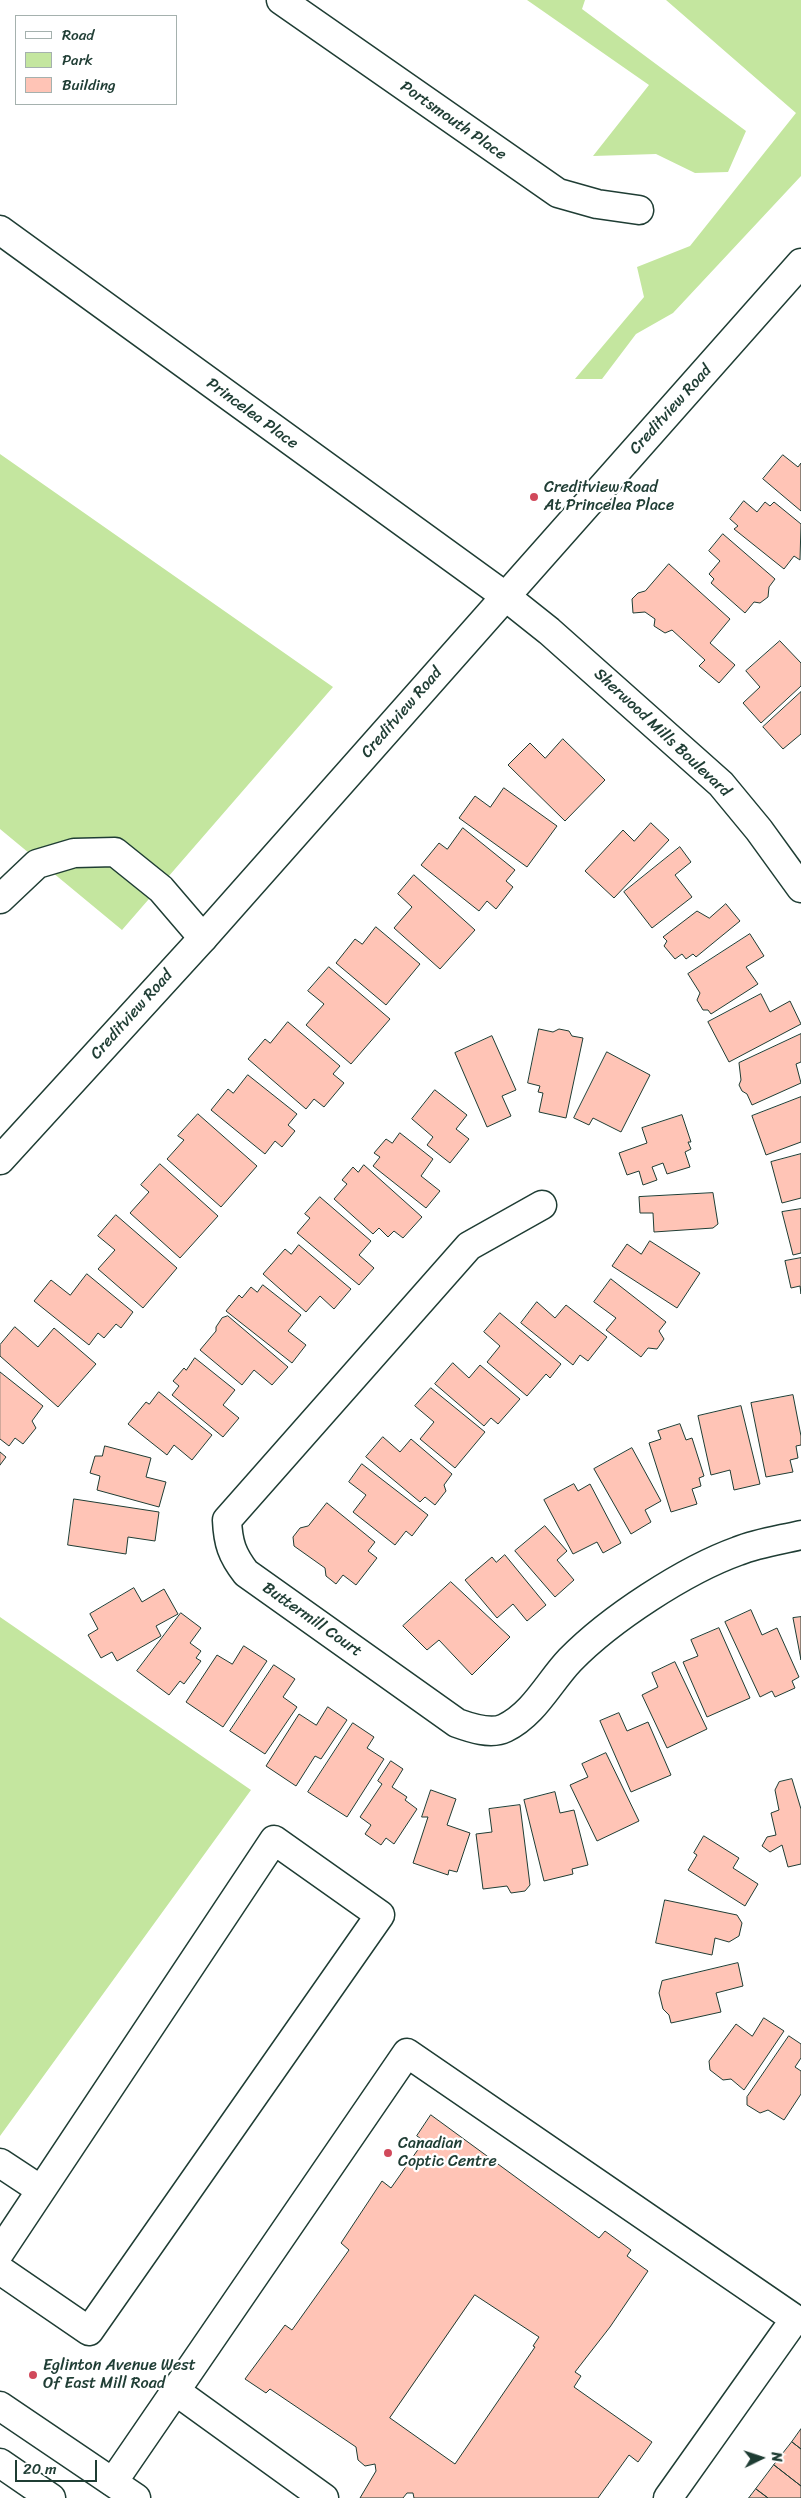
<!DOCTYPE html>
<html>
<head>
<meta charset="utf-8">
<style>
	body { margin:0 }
	#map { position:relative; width:801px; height:2498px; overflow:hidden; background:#fff; font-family:Sriracha,sans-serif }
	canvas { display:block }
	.legend { position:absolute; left:15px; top:15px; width:162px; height:90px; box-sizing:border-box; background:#fff; border:1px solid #a5b1ae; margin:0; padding:6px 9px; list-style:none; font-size:15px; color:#1f3d34 }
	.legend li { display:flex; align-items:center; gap:10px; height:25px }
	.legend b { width:25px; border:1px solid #a5b1ae }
	.north { position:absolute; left:736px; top:2433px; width:50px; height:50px; -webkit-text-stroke:4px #fff; paint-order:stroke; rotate:86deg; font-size:14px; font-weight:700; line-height:20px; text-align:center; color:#1f3d34 }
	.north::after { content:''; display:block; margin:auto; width:18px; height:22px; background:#1f3d34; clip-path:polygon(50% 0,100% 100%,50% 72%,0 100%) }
	.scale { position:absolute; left:15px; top:2460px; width:82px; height:22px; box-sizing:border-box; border:2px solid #1f3d34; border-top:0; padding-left:6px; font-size:15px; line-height:18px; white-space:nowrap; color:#1f3d34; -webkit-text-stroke:4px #fff; paint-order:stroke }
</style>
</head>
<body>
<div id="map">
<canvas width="801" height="2498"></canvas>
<ul class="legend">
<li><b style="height:6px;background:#fff"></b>Road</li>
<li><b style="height:14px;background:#c4e69f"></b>Park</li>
<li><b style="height:14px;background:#ffc4b6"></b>Building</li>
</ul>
<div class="north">N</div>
<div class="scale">20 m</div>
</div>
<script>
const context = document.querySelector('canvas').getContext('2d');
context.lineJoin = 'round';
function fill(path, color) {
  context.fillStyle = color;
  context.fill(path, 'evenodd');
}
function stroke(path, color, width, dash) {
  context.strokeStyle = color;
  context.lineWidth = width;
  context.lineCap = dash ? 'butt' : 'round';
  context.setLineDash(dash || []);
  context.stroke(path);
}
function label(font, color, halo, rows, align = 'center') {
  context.font = font + ' Sriracha,sans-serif';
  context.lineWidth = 4.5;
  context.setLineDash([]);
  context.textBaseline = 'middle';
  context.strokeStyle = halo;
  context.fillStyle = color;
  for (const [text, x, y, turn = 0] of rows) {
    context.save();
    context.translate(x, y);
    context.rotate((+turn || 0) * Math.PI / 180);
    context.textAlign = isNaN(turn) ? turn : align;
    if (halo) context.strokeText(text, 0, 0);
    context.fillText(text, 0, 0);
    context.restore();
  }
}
const green = new Path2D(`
	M527,0H585L582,9L746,131L728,172L695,173L656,154L593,156L649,85Z
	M666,0H801V176L673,313L636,334L602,379H575L644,297L637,267L690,246L796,113Z
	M0,454L333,687L122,930L0,829Z
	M0,1617L251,1790L0,2136Z`);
const building = new Path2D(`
	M783,455L798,467L801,463V511L763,479Z
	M744,501L757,512L765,502L770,506L774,502L801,524L800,560L794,556L784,569L734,529L738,526L730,519Z
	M723,534L775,579L769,587L768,597L760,603L754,602L745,613L711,583L714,579L709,574L720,561L709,551Z
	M669,564L730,619L710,643L735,665L719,683L699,666L705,660L672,630L665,633L654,626L655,619L645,612L633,613L632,599L638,593L645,591Z
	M780,641L801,663V686L761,723L743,703L760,687L746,671Z
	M801,692V734L783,749L763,727Z
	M563,739L605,780L565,821L508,765L530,743L545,758Z
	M504,788L557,826L527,867L459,818L475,796L490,807Z
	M651,823L669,840L614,898L585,871L623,830L634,841Z
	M463,828L515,870L506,881L513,887L496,909L487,901L479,911L421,865L439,843L447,849Z
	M680,847L691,862L675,875L692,897L652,928L624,892Z
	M414,875L475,930L440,969L394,928L412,907L398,894Z
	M726,904L740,921L696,957L693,954L686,959L682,954L675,959L664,946L667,941L663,937L697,911L709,918Z
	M376,927L420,964L386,1005L336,963L355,939L362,944Z
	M750,934L764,956L746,967L758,984L711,1014L708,1010H703L697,1000L700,993L688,974Z
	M329,967L390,1019L351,1064L306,1025L324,1004L308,991Z
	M761,994L770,1012L790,1001L801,1024L729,1062L708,1022Z
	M288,1022L340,1066L333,1074L344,1083L324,1107L314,1099L306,1109L248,1059L265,1039L270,1043Z
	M539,1029L553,1032L559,1029L569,1031L572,1036L583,1038L566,1118L539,1112L543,1093L538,1092L540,1086L528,1083Z
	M801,1034V1062L796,1064L801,1083L752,1105L747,1094L742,1091L739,1085L741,1080L739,1063Z
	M492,1036L516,1090L502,1096L511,1116L487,1127L455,1053Z
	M607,1052L650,1075L621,1132L593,1118L589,1125L574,1118Z
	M248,1075L297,1114L288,1125L295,1131L282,1147L275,1141L265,1154L211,1110L228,1089L233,1093Z
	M435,1090L467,1115L456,1129L469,1139L450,1163L427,1145L433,1137L412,1119Z
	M801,1097V1142L766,1155L752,1116Z
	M198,1114L257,1166L221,1207L167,1159L184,1140L178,1136Z
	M682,1115L691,1142H688L691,1149L685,1152L690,1167L667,1174L663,1163L652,1167L657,1180L643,1185L639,1171L627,1175L619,1153L647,1143L642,1128Z
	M400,1133L433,1159L421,1176L440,1191L426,1208L373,1166L380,1157L374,1153L386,1139L392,1143Z
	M801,1154V1198L782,1203L771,1162Z
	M160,1164L218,1216L180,1258L130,1213L149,1192L141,1185Z
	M364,1165L422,1217L403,1238L394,1231L388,1237L379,1228L373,1234L334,1199L347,1184L342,1180L353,1167L358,1172Z
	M713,1193L718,1224L713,1228L654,1232L653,1213H640L639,1197Z
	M320,1197L371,1241L359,1255L374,1268L359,1285L297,1233L310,1218L305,1214Z
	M801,1209V1253L793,1255L782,1212Z
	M116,1215L177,1268L143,1308L98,1269L115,1250L98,1236Z
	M650,1241L700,1273L677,1308L612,1266L627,1244L641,1254Z
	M299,1245L351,1289L334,1309L320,1296L306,1312L263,1274L285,1249L291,1254Z
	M801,1258V1294L800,1286L791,1288L785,1261Z
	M87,1274L133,1312L121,1328L116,1324L104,1338L98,1333L89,1345L34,1301L51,1280L70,1295Z
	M611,1279L666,1322L659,1331L664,1339L657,1349L648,1348L641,1357L606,1330L616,1318L594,1302Z
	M263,1285L301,1315L288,1331L306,1345L292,1363L226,1311L239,1295L242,1298L251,1287L257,1292Z
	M537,1302L555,1318L566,1305L607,1337L588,1361L580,1355L573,1365L521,1323Z
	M500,1313L561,1364L550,1378L546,1374L527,1396L487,1362L500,1346L484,1332Z
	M228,1316L288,1367L272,1385L254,1370L242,1385L200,1350L216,1331V1327L222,1318Z
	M15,1327L38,1347L54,1328L96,1364L58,1407L0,1356V1345Z
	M195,1358L235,1390L223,1405L239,1418L223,1437L172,1395L179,1386L173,1381L184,1368L186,1370Z
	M453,1363L469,1378L480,1365L520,1399L498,1424L491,1418L484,1426L435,1384Z
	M0,1372L43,1406L32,1421L36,1428L23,1444L15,1438L9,1446L0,1439Z
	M431,1388L485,1432L455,1468L420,1439L434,1422L415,1406Z
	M159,1392L212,1435L192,1460L174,1445L167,1455L128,1424L146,1402L149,1404Z
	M793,1395L801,1436V1445L796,1446L798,1458L790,1460L793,1472L766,1477L751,1403Z
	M741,1406L760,1484L734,1490L730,1470L711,1475L698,1416Z
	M680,1424L686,1440L692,1438L704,1476L699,1478L701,1486L692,1489L697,1504L671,1512L649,1443L661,1439L658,1431Z
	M383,1437L400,1452L411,1439L452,1474L444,1485L446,1491L435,1505L425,1497L420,1502L366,1457Z
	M105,1446L151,1458L146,1477L166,1482L159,1507L97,1490L100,1476L90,1473L95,1456H102Z
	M632,1448L661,1501L645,1510L651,1522L631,1534L594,1469Z
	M0,1452L6,1457L0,1465Z
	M362,1464L428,1515L412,1536L406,1531L395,1545L353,1512L366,1495L349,1482Z
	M574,1484L578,1491L590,1484L621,1543L603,1553L597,1542L573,1554L544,1500Z
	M74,1499L159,1512L155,1541L128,1537L126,1554L68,1545Z
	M327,1503L375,1542L368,1551L377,1558L356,1585L343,1575L336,1584L326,1576L325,1568L294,1546L293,1537L300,1528L308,1526Z
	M545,1526L567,1551L557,1560L574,1580L555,1597L515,1551Z
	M505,1555L546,1605L527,1621L513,1604L497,1618L465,1580L492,1557L496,1562Z
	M451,1582L510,1637L472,1675L439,1640L427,1650L403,1626Z
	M134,1588L142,1602L164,1589L178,1614L156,1626L161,1636L117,1661L112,1652L101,1658L88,1635L98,1629L90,1614Z
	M751,1610L762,1635L777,1628L799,1677L792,1681L795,1688L775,1697L772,1691L760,1697L725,1622Z
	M181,1613L201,1628L190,1643L201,1651L196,1658L201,1661L184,1684L180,1681L169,1695L137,1671Z
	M801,1617V1660L793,1618Z
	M719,1628L750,1698L707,1717L683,1662L698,1656L691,1640Z
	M244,1646L267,1661L223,1727L186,1702L217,1655L232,1664Z
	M675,1662L707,1729L667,1748L642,1695L658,1687L652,1673Z
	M274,1665L295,1679L283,1697L297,1707L265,1754L230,1731Z
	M328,1707L347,1720L321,1759L315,1756L296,1786L266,1766L299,1714L316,1725Z
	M619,1713L627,1731L648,1722L671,1775L631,1792L600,1721Z
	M353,1723L374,1737L367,1748L384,1759L347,1817L308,1792Z
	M606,1753L639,1821L597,1841L570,1785L588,1777L582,1764Z
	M391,1761L403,1769L392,1787L407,1797L405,1800L417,1809L394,1844L386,1838L381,1845L365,1834L371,1825L360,1817L382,1784L378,1781Z
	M792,1779L801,1809V1864L788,1867L782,1845L770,1852L762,1846L767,1837L776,1835L771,1813L779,1810L775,1790L779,1782Z
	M431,1790L456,1799L447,1825L470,1833L457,1872L449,1870L448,1875L413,1863L428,1817H422Z
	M555,1792L560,1813L574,1810L588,1865L572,1869L573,1874L544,1881L524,1800Z
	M520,1805L530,1885L525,1891L511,1893L507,1886L483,1889L476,1834L492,1832L489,1809Z
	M704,1836L739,1858L733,1868L758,1884L745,1906L688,1870L697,1855L694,1853Z
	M665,1900L737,1915L742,1923L739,1936L729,1942L715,1938L712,1955L656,1943Z
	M738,1963L743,1986L716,1993L721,2012L671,2023L669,2015L663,2009L659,1993L662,1981Z
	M764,2018L784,2031L744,2090L731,2079L723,2080L710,2070L709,2061L736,2024L752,2036Z
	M789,2036L801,2044V2058L795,2067L801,2071V2094L784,2120L768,2110L760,2113L747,2105V2097Z
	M431,2115L599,2238L605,2231L631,2250L627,2256L648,2271L610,2327L575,2372L581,2376L574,2387L652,2442L638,2462L629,2455L598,2498H414L413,2493H407L403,2498H360L376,2471L375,2464L365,2466L358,2460L356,2447L270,2389L266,2393L245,2379L285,2325L292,2330L349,2250L341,2243L382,2181L391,2188L424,2141L417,2136ZM475,2295L539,2337L533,2346L535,2347L455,2464L390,2418Z
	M801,2429V2449L792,2442Z
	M792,2442L801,2449V2486L774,2465Z
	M774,2465L801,2486V2498H768L756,2489Z
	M756,2489L768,2498H749Z`);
const minor = new Path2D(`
	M281,0L558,193L597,204L639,210
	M0,230L505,596L549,631L721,784L759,830L801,888
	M0,899L37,864L74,853L115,852L161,889L203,938
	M542,1205L469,1246L227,1520C228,1543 232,1555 246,1573L457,1723C471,1728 491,1735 505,1728C534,1714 549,1682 570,1660C610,1619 685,1570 738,1551C758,1543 780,1540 801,1535
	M0,2163L41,2190
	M0,2252L274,1840L380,1915L89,2331L0,2270
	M177,2392L324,2498
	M113,2482L407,2053L795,2319L668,2498`);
const major = new Path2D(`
	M0,1160L203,938L801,263
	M0,2406L136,2498
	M0,2463L51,2498`);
const markers = [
	[534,497,5,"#d1495b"],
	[388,2153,5,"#d1495b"],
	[33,2375,5,"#d1495b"]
];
const streetNames = [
	["Portsmouth Place",453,121,35],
	["Creditview Road",671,410,-48],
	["Princelea Place",252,414,36],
	["Creditview Road",402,713,-49],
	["Sherwood Mills Boulevard",662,733,43],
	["Creditview Road",132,1015,-48],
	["Buttermill Court",312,1620,35]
];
const poiNames = [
	["Creditview Road",544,488],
	["At Princelea Place",544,506],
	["Canadian",398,2144],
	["Coptic Centre",398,2162],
	["Eglinton Avenue West",43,2366],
	["Of East Mill Road",43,2384]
];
fill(green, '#c4e69f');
fill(building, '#ffc4b6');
stroke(building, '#1f3d34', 1);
stroke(minor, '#1f3d34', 31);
stroke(major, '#1f3d34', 31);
stroke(minor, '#fff', 28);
stroke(major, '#fff', 28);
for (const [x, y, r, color] of markers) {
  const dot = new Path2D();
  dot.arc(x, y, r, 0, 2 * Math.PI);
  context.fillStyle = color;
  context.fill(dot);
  stroke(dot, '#fff', 2);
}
label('16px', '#1f3d34', '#fff', streetNames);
label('16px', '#1f3d34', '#fff', poiNames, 'left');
</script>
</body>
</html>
